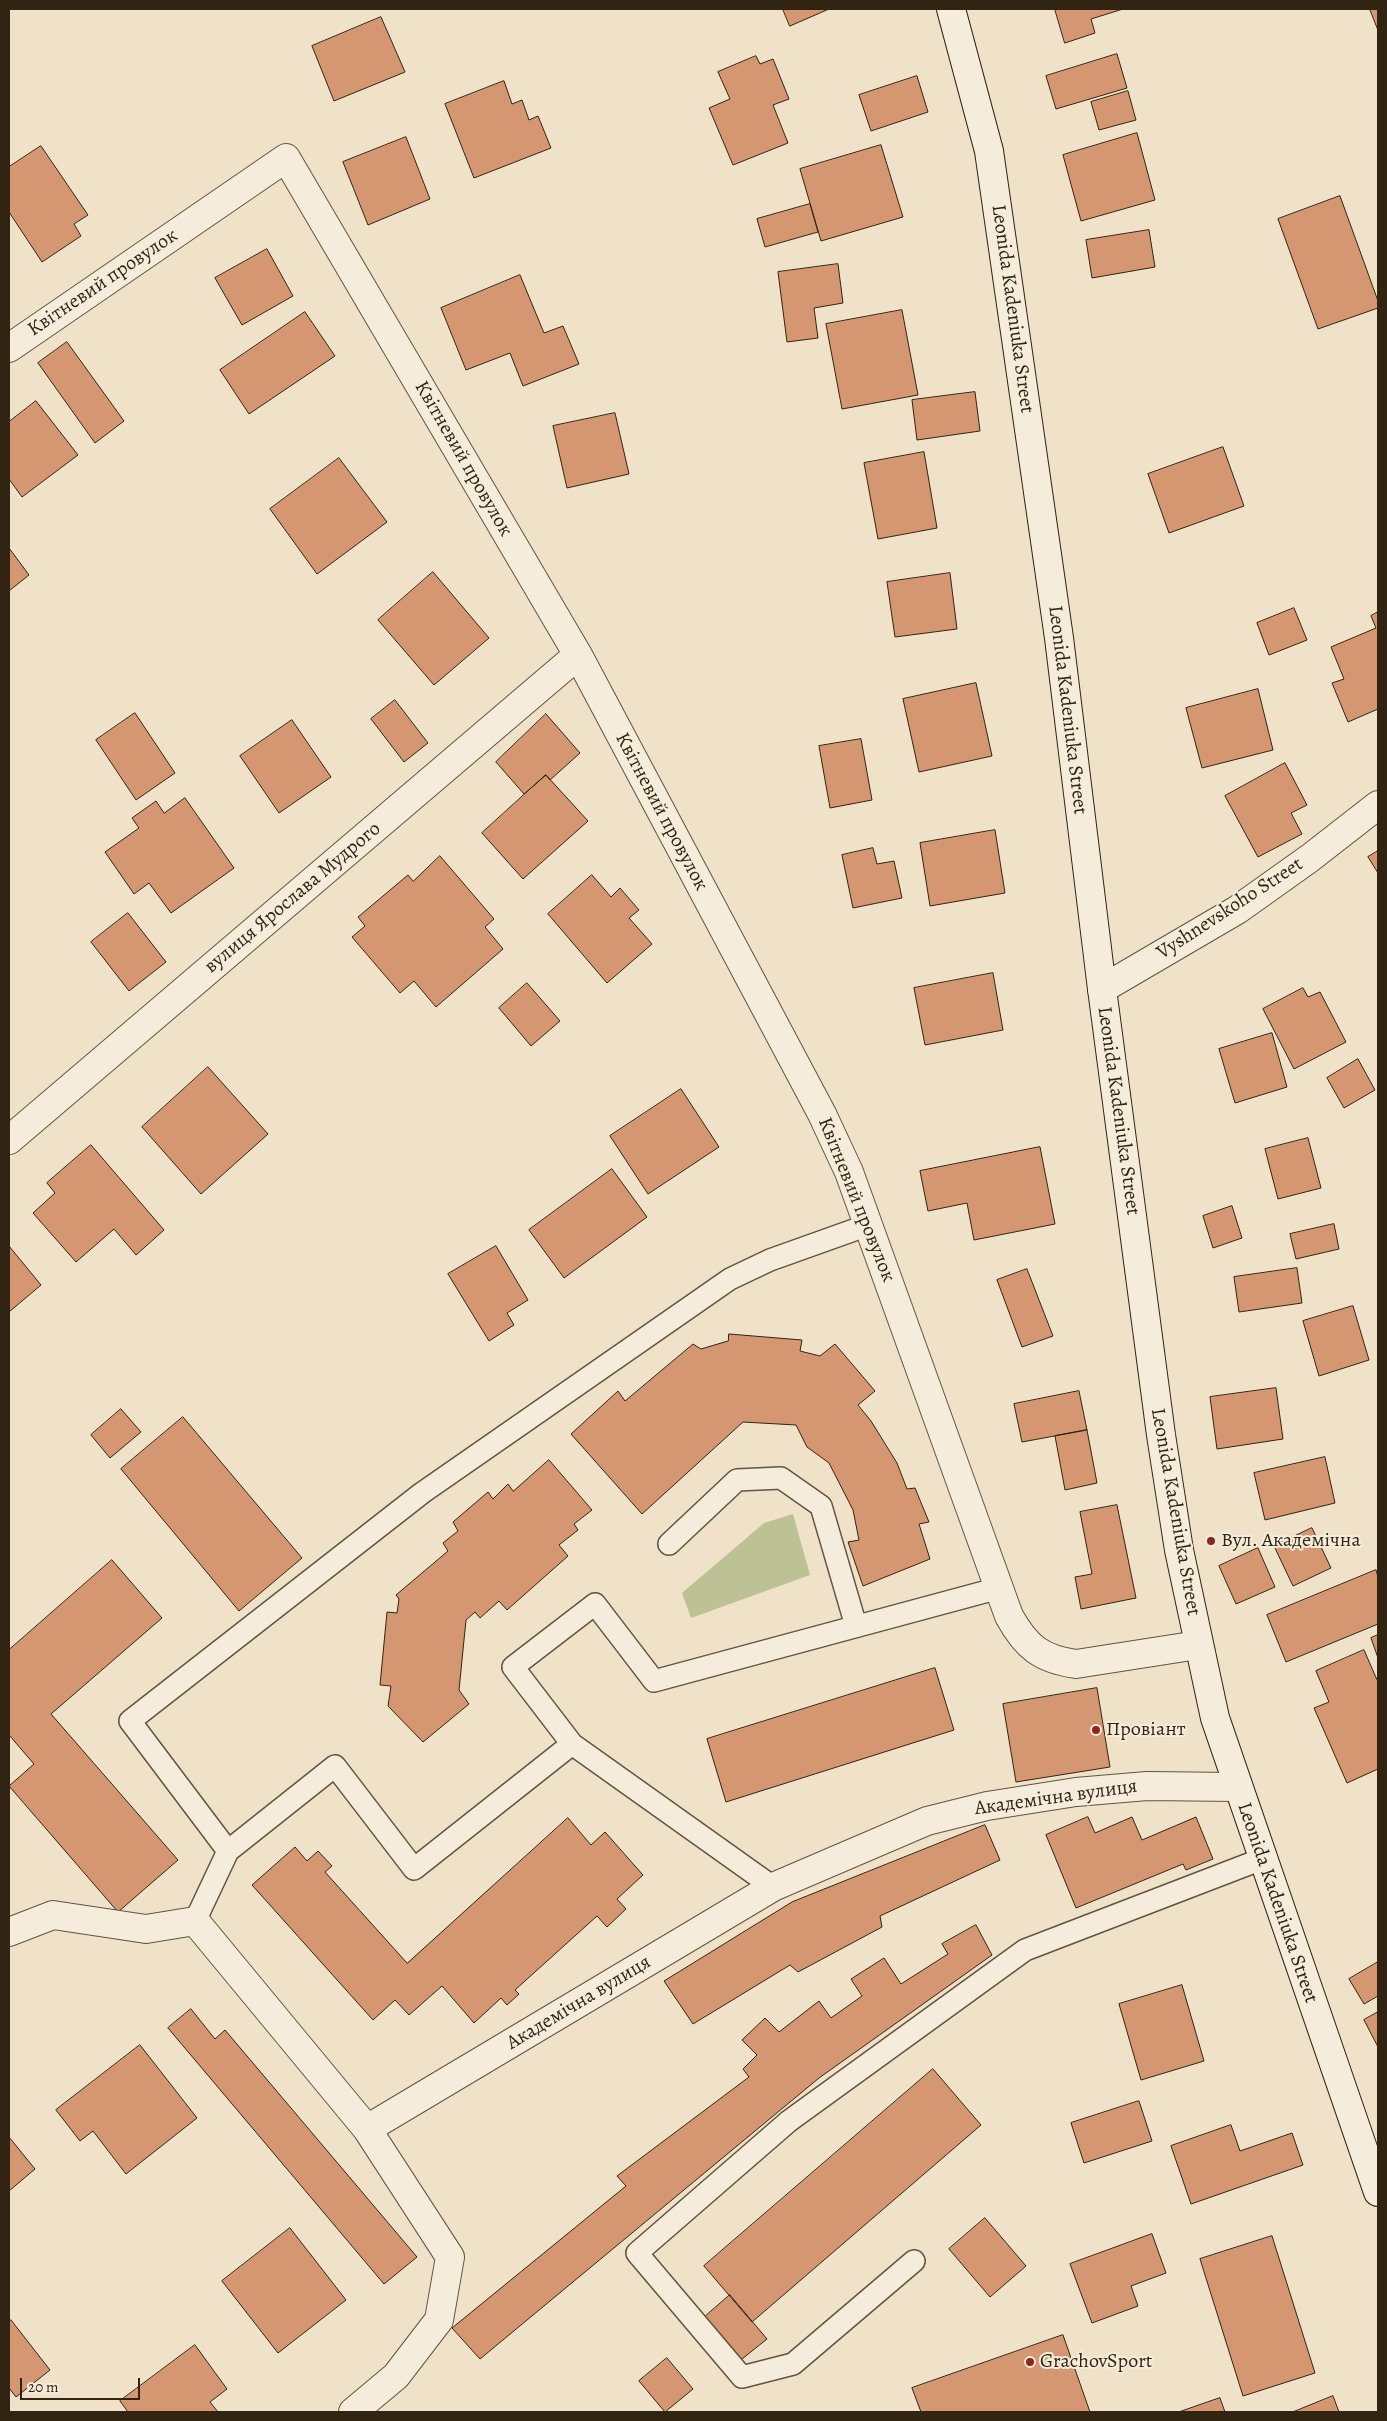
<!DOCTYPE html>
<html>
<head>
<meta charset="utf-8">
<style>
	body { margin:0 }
	#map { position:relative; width:1387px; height:2421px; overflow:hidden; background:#f0e2c8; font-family:Alegreya,serif }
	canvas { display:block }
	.frame { position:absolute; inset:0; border:10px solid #312412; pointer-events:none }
	.scale { position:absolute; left:20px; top:2378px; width:120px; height:22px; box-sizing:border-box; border:2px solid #312412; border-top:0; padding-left:6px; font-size:15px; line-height:18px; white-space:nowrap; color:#312412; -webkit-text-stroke:4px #f5ecdb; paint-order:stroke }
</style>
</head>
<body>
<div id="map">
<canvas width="1387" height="2421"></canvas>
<div class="frame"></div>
<div class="scale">20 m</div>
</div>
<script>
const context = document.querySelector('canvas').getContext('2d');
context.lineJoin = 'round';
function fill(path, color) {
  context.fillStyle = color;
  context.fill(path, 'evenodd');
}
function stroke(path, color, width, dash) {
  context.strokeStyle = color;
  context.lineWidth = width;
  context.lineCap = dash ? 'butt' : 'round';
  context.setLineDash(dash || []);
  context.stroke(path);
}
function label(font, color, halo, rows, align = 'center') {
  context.font = font + ' Alegreya,serif';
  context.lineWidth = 4;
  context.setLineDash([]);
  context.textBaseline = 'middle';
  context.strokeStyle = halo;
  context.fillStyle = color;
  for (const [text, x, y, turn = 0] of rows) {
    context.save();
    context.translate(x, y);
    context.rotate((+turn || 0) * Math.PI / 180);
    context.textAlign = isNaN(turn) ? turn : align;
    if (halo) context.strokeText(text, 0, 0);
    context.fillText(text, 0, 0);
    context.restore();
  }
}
const green = new Path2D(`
	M793,1514L810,1575L691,1618L682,1593L764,1523Z`);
const building = new Path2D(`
	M783,9H829L790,26Z
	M1055,9H1123L1091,19L1095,33L1065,43Z
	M1370,9H1378V30Z
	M381,17L405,72L334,101L312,46Z
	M1117,54L1127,88L1056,109L1046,76Z
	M756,56L760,64L773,59L789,99L773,105L788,143L733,165L709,108L730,99L718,72Z
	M917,76L928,112L871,131L859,95Z
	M504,81L512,104L522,100L529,120L538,116L551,148L474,178L445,104Z
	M1128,91L1136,120L1099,130L1091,102Z
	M1137,133L1155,200L1081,221L1063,155Z
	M406,137L430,199L368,225L343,162Z
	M881,145L903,217L821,241L800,169Z
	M41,146L88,215L74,224L81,236L42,262L9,212V167Z
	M1340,196L1378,301V308L1318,329L1278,219Z
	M810,204L818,232L765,247L757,219Z
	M1149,230L1155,267L1092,278L1086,240Z
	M267,249L293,296L242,325L215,278Z
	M838,264L843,303L814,308L818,338L787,342L778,272Z
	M520,275L544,333L563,326L579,364L523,386L510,353L466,370L441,308Z
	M902,310L918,395L842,409L826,324Z
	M305,312L335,356L249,414L220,370Z
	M67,342L124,421L95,443L38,363Z
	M975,392L980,431L917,440L912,400Z
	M36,401L78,455L22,497L9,479V422Z
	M615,413L629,474L567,488L553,426Z
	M1223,447L1244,506L1169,533L1148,474Z
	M924,452L937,528L878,539L864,463Z
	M339,458L387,522L317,574L270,509Z
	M9,548L29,575L9,591Z
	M433,572L489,638L434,685L378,620Z
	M950,573L957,629L895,637L887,582Z
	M1294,608L1307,640L1269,655L1257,623Z
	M1378,612V709L1348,722L1332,683L1344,679L1331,647L1376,628L1371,616Z
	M976,683L992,756L919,772L903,699Z
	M1258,689L1273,750L1202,768L1186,708Z
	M395,700L428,743L404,762L371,719Z
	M135,713L175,773L136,800L96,740Z
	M546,714L580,753L550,780L546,775L524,794L496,762Z
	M292,720L331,777L279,813L240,756Z
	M861,739L872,800L830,808L819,746Z
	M1285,763L1307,805L1291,813L1302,834L1258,857L1225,796Z
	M546,775L588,821L523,879L482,833Z
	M185,798L234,868L171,913L149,883L134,894L105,852L139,828L132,818L156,801L164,813Z
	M995,830L1005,893L930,906L920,843Z
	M873,848L877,864L894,861L902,898L853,908L842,855Z
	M1378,851V873L1368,857Z
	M440,856L494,919L485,927L503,949L436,1007L414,981L400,993L352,937L365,926L358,917L408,875L413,881Z
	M592,875L611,897L620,888L639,910L629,918L652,944L607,983L548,914Z
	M128,913L166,962L129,991L91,942Z
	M993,973L1003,1030L925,1045L914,988Z
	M527,983L560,1021L531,1046L499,1008Z
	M1303,988L1308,997L1320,992L1346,1042L1294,1069L1263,1009Z
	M1272,1033L1287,1087L1235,1103L1219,1049Z
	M1358,1059L1375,1090L1344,1108L1327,1078Z
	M208,1067L268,1134L201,1194L142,1127Z
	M681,1089L719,1147L648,1194L610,1136Z
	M1308,1138L1321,1188L1278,1199L1265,1149Z
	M91,1145L164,1230L136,1255L114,1229L76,1262L33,1213L55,1193L47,1183Z
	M1040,1147L1055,1224L974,1240L967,1203L928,1211L920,1171Z
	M612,1169L647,1217L564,1278L529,1230Z
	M1232,1206L1242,1238L1213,1248L1203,1216Z
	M1334,1224L1339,1249L1296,1259L1290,1234Z
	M9,1246L41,1285L9,1312Z
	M496,1246L528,1300L507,1313L514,1325L489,1341L448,1274Z
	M1297,1268L1302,1303L1239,1312L1234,1277Z
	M1027,1269L1053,1336L1022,1347L997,1280Z
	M1353,1306L1369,1360L1319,1376L1303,1321Z
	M729,1334L802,1340L800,1351L820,1356L835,1344L875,1391L858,1405L871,1421L897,1463L907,1489L915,1488L929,1522L919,1524L930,1559L863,1586L848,1542L859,1540L853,1510L829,1463L807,1447L796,1425L743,1422L642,1514L571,1434L618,1391L625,1401L693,1344L701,1349L728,1341Z
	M1276,1388L1283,1439L1217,1449L1210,1397Z
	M1079,1391L1087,1430L1022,1442L1014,1404Z
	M121,1409L141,1432L110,1458L91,1435Z
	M183,1417L302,1558L239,1611L121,1469Z
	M1087,1430L1097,1483L1065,1490L1055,1436Z
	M1325,1457L1335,1503L1265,1520L1254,1473Z
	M549,1460L592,1510L574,1524L578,1530L559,1545L568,1556L507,1610L499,1601L480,1618L475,1612L466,1620L459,1690L469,1704L423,1742L388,1706L391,1686L380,1685L387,1612L397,1613L399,1599L396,1595L448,1551L443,1543L458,1531L453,1522L488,1492L493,1499L508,1484L513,1491Z
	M1117,1505L1136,1598L1081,1609L1075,1577L1092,1574L1080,1512Z
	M1312,1528L1331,1568L1293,1586L1274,1546Z
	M1258,1548L1275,1587L1236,1604L1219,1566Z
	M112,1560L162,1618L51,1714L178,1860L118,1912L9,1786L34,1764L9,1735V1650Z
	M1376,1570L1378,1577V1624L1286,1662L1267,1615Z
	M1378,1635V1658L1371,1638Z
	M1364,1650L1378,1682V1769L1347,1783L1314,1708L1329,1702L1316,1671Z
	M935,1668L954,1730L726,1802L707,1739Z
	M1097,1688L1110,1767L1016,1782L1003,1704Z
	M1088,1817L1095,1833L1132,1817L1142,1840L1196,1817L1213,1859L1186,1870L1183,1864L1076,1908L1046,1835Z
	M568,1818L591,1845L605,1832L643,1875L617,1899L626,1909L607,1927L597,1916L515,1990L519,1994L507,2005L501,1998L474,2023L442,1986L409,2015L395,2000L373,2020L252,1885L295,1847L307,1861L318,1851L332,1866L325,1872L407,1963Z
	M985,1825L1000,1860L880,1916L882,1927L798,1972L790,1965L693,2024L664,1981L792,1902Z
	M976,1925L992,1955L819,2078L480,2359L452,2328L626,2186L617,2176L749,2077L743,2069L757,2055L742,2040L765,2018L779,2032L819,2001L831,2018L862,1996L851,1979L884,1958L901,1984L948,1954L942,1944Z
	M1378,1962V1996L1364,2004L1349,1979Z
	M1182,1985L1204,2061L1141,2080L1119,2004Z
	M191,2009L215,2039L225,2030L417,2257L384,2284L168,2028Z
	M1378,2012V2047L1364,2020Z
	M140,2045L197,2118L126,2174L93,2131L80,2141L56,2110Z
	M933,2069L981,2125L752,2322L704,2266Z
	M1139,2101L1152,2141L1084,2163L1071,2123Z
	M1231,2125L1240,2151L1292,2133L1303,2165L1191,2204L1171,2146Z
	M9,2137L35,2169L9,2191Z
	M985,2218L1026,2266L990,2297L949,2249Z
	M290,2228L346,2300L278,2353L222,2281Z
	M1152,2234L1166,2273L1131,2286L1138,2306L1092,2323L1070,2264Z
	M1272,2236L1315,2373L1243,2396L1200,2259Z
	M730,2295L767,2339L737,2363L700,2321Z
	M11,2320L50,2370L16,2397L9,2388V2322Z
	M1063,2335L1090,2412H921L912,2388Z
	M195,2345L227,2389L210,2402L218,2412H128L120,2401Z
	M667,2358L693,2389L665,2412L639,2381Z
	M1333,2396L1339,2412H1293Z
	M1220,2398L1225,2412H1179Z`);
const lane = new Path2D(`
	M669,1544L737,1480L781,1478L821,1506L856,1626
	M572,1744L513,1667L595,1604L654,1681L999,1588
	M228,1851L335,1766L414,1869L572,1744L773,1887
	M195,1921L228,1851L130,1721L422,1493L730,1279L770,1260L868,1225
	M914,2261L793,2364L742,2377L637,2253L789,2121L1025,1950L1262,1859`);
const street = new Path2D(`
	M9,348L286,158L578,655L822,1114L849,1172L1009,1616C1026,1647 1041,1659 1076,1664L1198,1645
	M1102,989L1237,910L1310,858L1378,805
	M9,1140L578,655
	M9,1932L53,1915L146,1929L195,1921L367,2129L773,1887L927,1821L987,1806L1076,1792L1147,1786L1237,1787
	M353,2412L396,2376L439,2320L450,2257L367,2129`);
const secondary = new Path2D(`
	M951,9L989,151L1059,638L1102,989L1161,1435L1179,1550L1215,1718L1378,2192`);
const markers = [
	[1211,1541,5,"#8f2418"],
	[1096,1730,5,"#8f2418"],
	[1030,2362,5,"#8f2418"]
];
const streetNames = [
	["Квітневий провулок",103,283,-34],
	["Leonida Kadeniuka Street",1012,309,82],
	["Квітневий провулок",463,459,60],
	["Leonida Kadeniuka Street",1067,710,83],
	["Квітневий провулок",661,812,62],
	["вулиця Ярослава Мудрого",293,898,-40],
	["Vyshnevskoho Street",1230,909,-33],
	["Leonida Kadeniuka Street",1118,1111,82],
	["Квітневий провулок",856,1200,68],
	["Leonida Kadeniuka Street",1175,1512,80],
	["Академічна вулиця",1056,1798,-8],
	["Leonida Kadeniuka Street",1277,1903,71],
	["Академічна вулиця",579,2003,-31]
];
const poiNames = [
	["Вул. Академічна",1221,1541],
	["Провіант",1106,1730],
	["GrachovSport",1040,2362]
];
fill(green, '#bcc294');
fill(building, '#d49771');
stroke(building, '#312412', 1);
stroke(lane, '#615440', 24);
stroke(street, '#615440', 30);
stroke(secondary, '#312412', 30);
stroke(lane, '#f5ecdb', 21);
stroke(street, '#f5ecdb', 28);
stroke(secondary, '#f5ecdb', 28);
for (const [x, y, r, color] of markers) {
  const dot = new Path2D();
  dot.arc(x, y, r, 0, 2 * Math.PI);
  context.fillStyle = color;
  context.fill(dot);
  stroke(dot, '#f5ecdb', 2);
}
label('20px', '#312412', '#f5ecdb', streetNames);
label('20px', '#312412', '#f5ecdb', poiNames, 'left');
</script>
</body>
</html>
